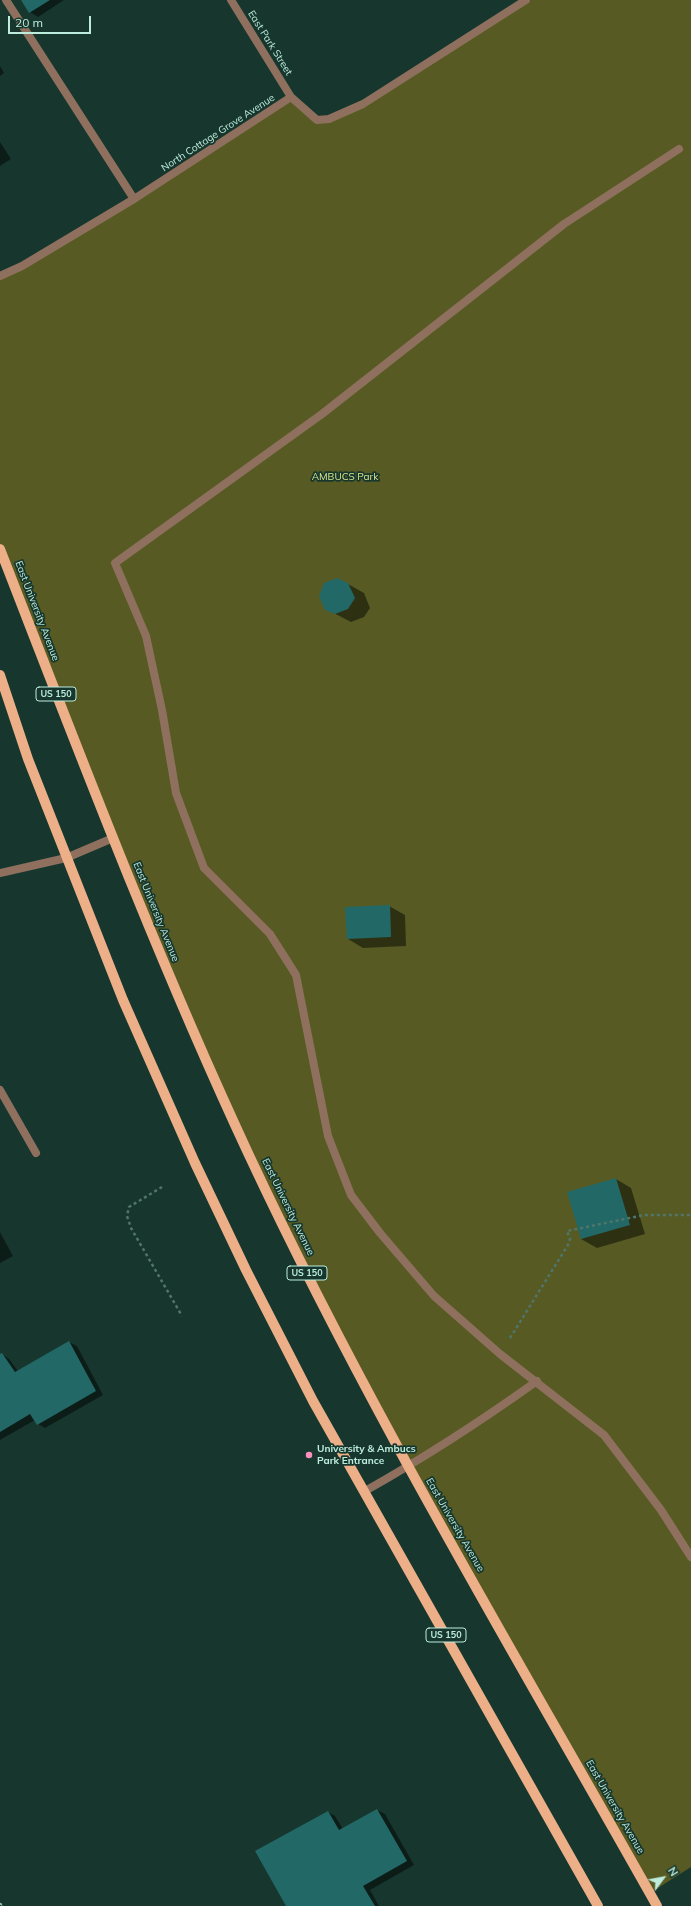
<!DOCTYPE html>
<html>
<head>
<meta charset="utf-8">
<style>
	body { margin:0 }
	#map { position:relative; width:691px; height:1906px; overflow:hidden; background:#17372e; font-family:Mulish,sans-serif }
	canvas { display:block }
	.north { position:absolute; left:643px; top:1858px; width:40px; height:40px; -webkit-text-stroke:3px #17372e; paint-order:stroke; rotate:58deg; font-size:11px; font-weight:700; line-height:16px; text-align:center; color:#bdecdc }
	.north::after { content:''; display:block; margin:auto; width:14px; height:18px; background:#bdecdc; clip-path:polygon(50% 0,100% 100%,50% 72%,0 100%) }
	.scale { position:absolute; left:8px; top:16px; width:83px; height:18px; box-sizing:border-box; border:2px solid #bdecdc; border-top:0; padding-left:5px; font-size:12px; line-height:14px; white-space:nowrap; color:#bdecdc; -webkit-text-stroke:3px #17372e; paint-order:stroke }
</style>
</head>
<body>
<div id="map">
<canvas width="691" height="1906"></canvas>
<div class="north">N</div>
<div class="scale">20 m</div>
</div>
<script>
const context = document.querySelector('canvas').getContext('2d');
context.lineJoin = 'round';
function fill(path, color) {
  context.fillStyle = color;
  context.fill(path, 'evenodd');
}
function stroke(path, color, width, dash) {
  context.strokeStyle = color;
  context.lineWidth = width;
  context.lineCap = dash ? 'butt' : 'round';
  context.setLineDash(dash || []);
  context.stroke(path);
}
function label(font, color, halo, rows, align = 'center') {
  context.font = font + ' Mulish,sans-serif';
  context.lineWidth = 3.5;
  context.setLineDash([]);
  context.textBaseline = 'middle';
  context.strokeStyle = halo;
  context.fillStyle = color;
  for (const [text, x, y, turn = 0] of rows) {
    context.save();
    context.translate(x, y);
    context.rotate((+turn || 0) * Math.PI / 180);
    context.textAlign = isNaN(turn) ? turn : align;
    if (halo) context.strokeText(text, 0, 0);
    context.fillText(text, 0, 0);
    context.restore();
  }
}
const green = new Path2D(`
	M531,0H691V1867L650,1893L322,1304L184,1010L0,549V276L22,266L291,97L317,120L363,104Z`);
const shadow = new Path2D(`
	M22,0H64L38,17L30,12Z
	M0,66L4,73L0,76Z
	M0,142L11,159L0,166Z
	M348,584L364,593L370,608L364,617L351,622L326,609Z
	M389,906L405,915L406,946L363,948L348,939Z
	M616,1179L631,1188L645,1234L597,1248L581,1239Z
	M0,1232L13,1256L0,1263Z
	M69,1342L77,1346L103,1395L45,1428L38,1424L35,1420L0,1440V1355L2,1354L9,1359L18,1371Z
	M377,1810L385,1814L414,1865L370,1890L379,1906H287L328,1812L335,1816L343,1829Z`);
const building = new Path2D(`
	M21,0H50L29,13Z
	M337,578L348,583L355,598L348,609L335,614L325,610L319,596L324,583Z
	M390,905L391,937L347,939L345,907Z
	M616,1178L630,1225L581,1239L567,1192Z
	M69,1341L96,1391L37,1425L30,1414L0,1432V1354L2,1353L15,1372Z
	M377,1809L407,1861L363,1886L375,1906H286L255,1851L328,1811L339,1830Z`);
const path = new Path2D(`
	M162,1187L129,1207L127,1216L131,1228L182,1316
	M510,1338L568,1245L570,1239L567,1231L644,1215H691`);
const lane = new Path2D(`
	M6,0L134,199
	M679,149L564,224L322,414L115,563L146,636L162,710L176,793L204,868L270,934L296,975L328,1136L351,1195L380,1233L434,1296L500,1354L604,1435L661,1510L691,1557
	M0,873L66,858L113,838
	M0,1090L36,1153
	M365,1491C424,1458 481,1421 537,1381`);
const street = new Path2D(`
	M231,0L291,97L317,120L329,119L363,104L526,0
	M0,276L22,266L134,199L291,97`);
const primary = new Path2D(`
	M0,549C79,752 156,956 248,1153C369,1412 517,1657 657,1906
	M0,675L28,759L123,1000L195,1163L246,1270L313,1401L598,1906`);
const rail = new Path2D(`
	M0,1905V1906`);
const markers = [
	[309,1455,4,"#fd8ebf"]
];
const shields = [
	[56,694,40],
	[307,1273,40],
	[446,1635,40]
];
const shieldNames = [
	["US 150",56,694],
	["US 150",307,1273],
	["US 150",446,1635]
];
const streetNames = [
	["East Park Street",270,43,58],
	["North Cottage Grove Avenue",218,133,-33],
	["East University Avenue",37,611,69],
	["East University Avenue",156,912,68],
	["East University Avenue",288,1207,64],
	["East University Avenue",455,1525,60],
	["East University Avenue",615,1807,60]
];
const parkNames = [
	["AMBUCS Park",345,477]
];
const poiNames = [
	["University & Ambucs",317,1449],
	["Park Entrance",317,1461]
];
fill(green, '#575b23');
fill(shadow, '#0007');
fill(building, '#226866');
stroke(path, '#50756a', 2.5, [3, 3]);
stroke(lane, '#8f705e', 8);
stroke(street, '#8f705e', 8);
stroke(primary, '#edaf88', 10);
stroke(rail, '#8fbaac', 4.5);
stroke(rail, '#17372e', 3, [9]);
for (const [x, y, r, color] of markers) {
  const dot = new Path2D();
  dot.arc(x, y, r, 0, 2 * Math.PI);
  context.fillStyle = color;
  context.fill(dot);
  stroke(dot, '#17372e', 1.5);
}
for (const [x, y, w] of shields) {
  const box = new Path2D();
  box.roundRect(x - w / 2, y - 7, w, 14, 3);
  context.fillStyle = '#17372e';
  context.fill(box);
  stroke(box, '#bdecdc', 1);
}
label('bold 9px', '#bdecdc', null, shieldNames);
label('10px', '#bdecdc', '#17372e', streetNames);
label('10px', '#dfe88d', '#17372e', parkNames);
label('bold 10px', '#bdecdc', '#17372e', poiNames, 'left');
</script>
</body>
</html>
